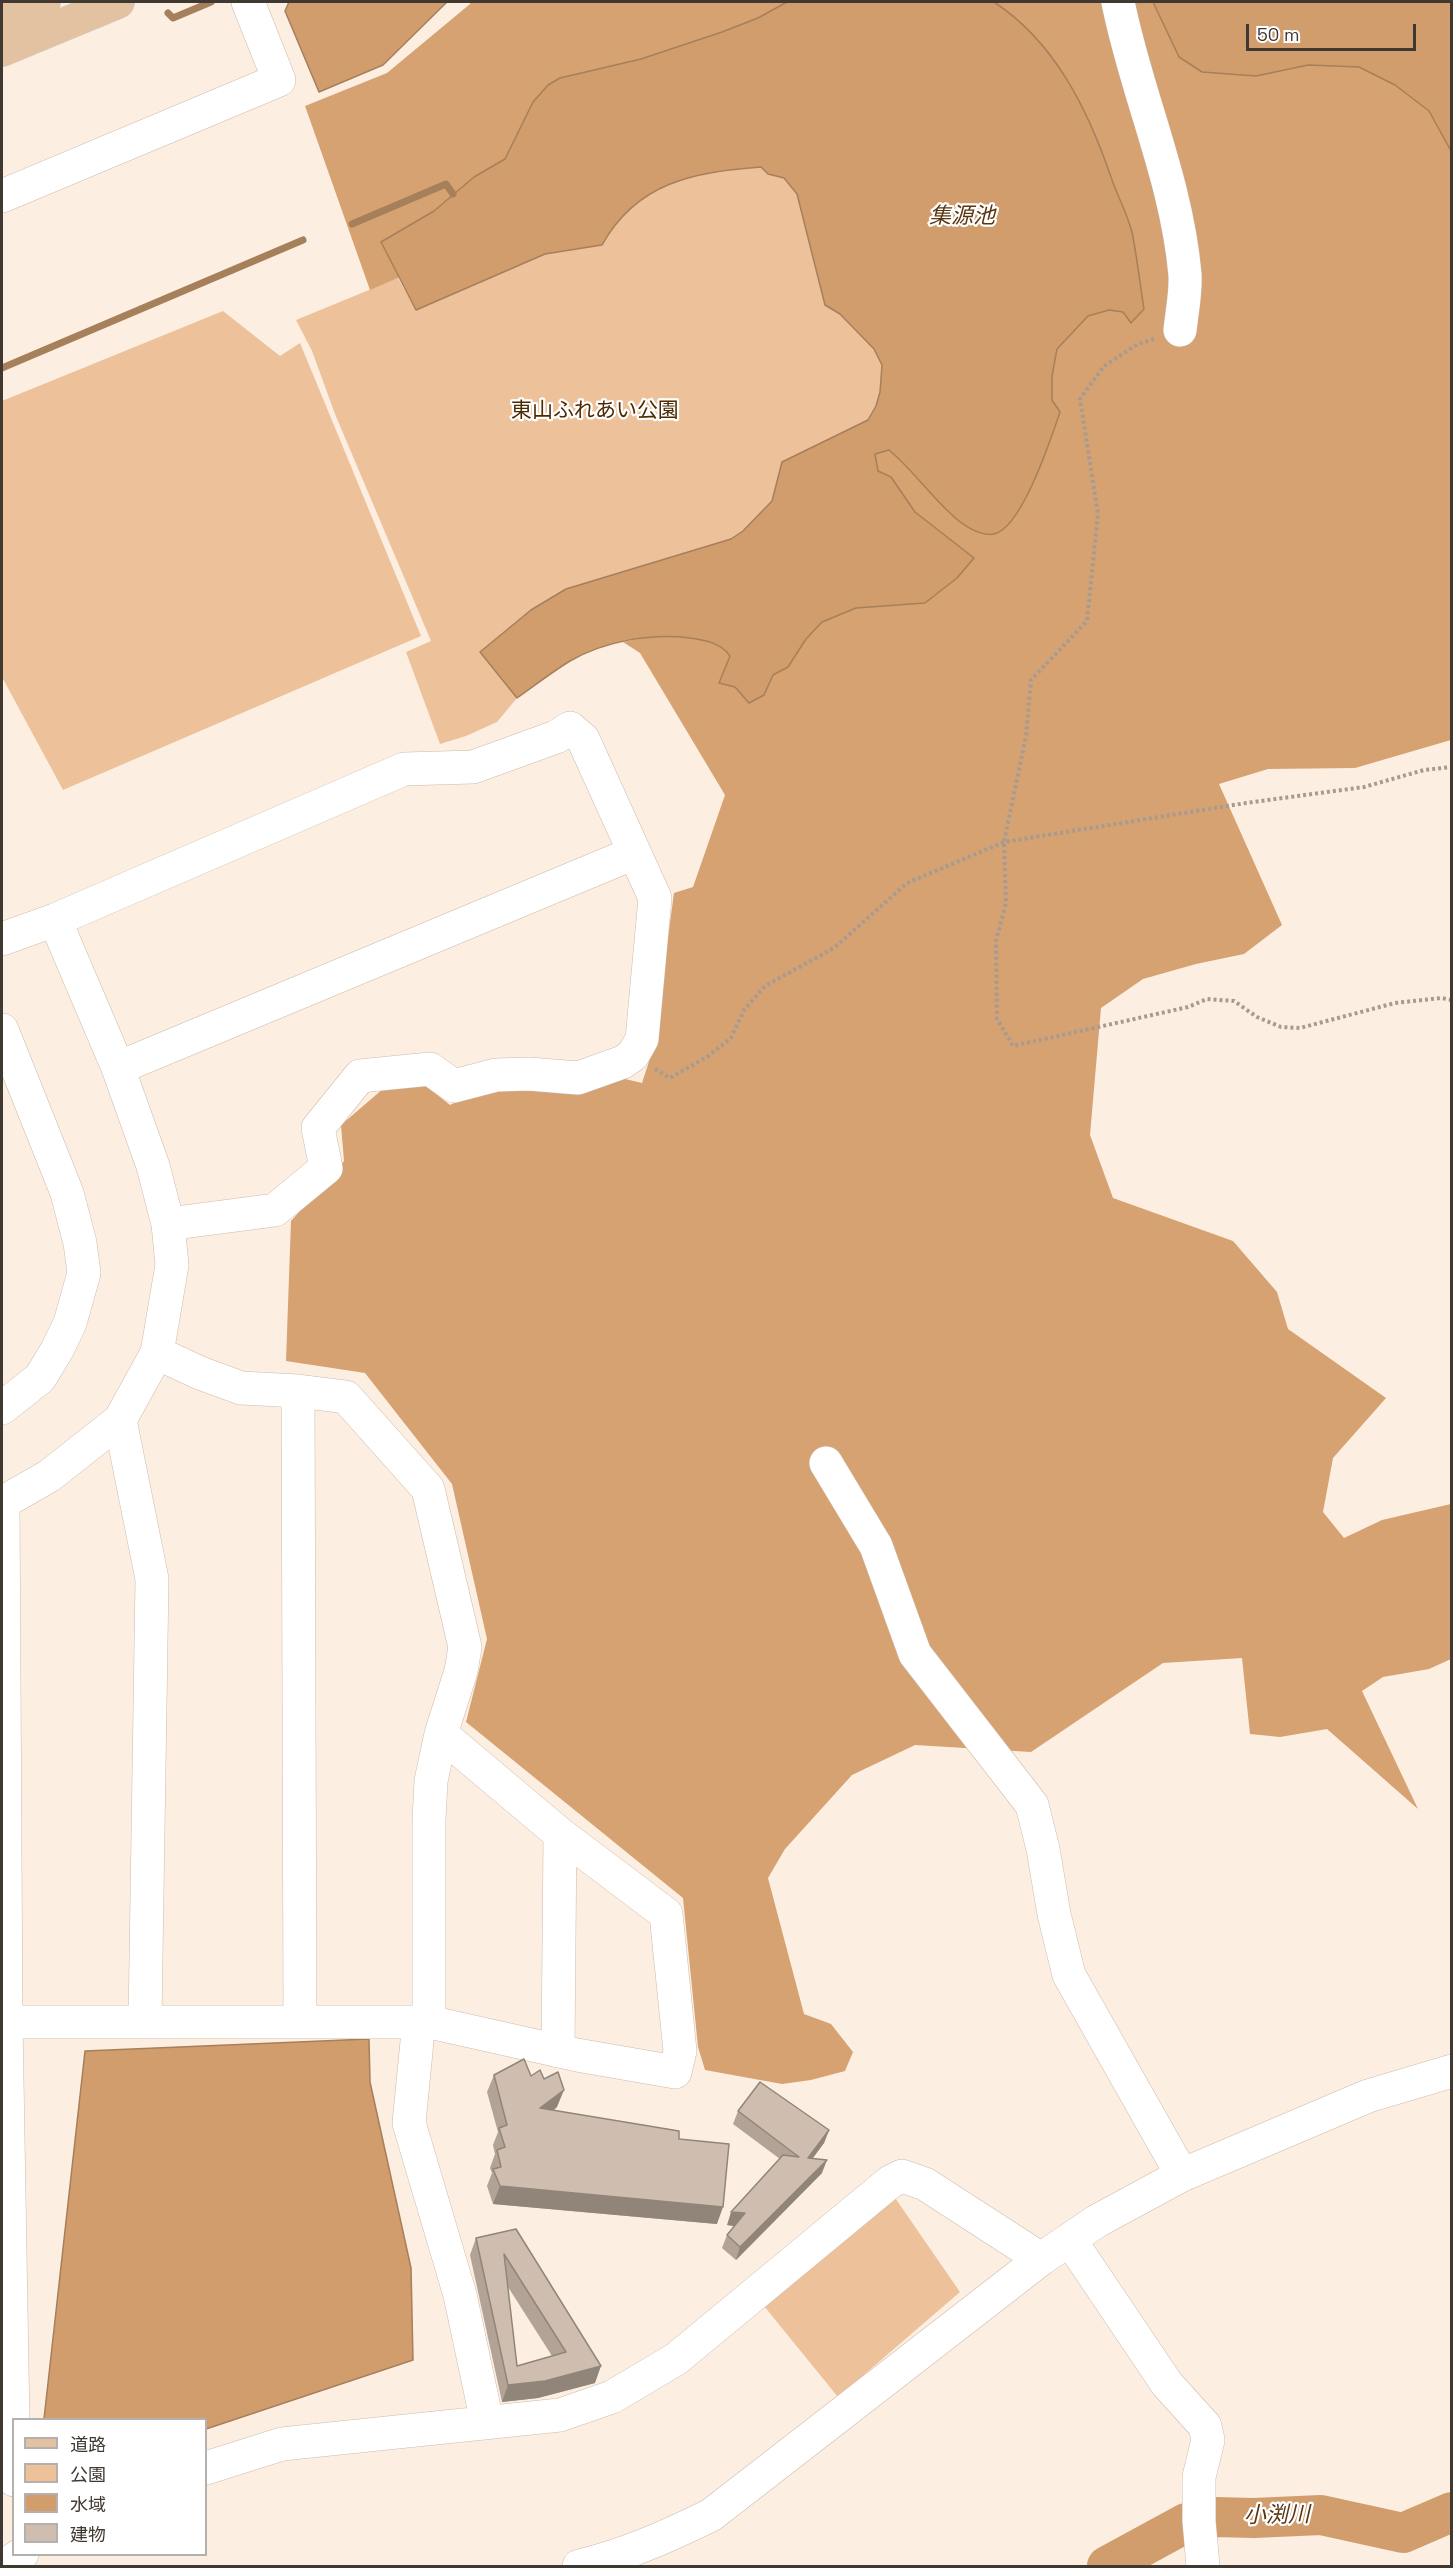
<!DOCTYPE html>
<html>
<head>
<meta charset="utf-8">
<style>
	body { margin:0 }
	#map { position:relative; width:1453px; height:2568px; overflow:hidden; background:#fdeee2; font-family:"Space Grotesk","Noto Sans JP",sans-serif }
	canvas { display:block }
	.frame { position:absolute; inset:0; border:3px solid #403932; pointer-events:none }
	.legend { position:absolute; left:12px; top:2418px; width:195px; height:138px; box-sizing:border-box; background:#fff; border:2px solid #b3b0ad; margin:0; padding:8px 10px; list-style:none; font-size:18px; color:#403932 }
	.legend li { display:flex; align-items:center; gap:12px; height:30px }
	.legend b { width:30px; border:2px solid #b3b0ad }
	.scale { position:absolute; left:1246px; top:24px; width:170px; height:27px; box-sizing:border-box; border:3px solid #403932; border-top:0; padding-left:8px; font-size:18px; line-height:21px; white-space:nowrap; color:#403932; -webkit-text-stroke:4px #fff; paint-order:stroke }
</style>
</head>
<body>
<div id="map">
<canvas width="1453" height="2568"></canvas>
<div class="frame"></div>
<ul class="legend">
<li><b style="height:8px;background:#e3c2a2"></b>道路</li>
<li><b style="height:16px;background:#edc19a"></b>公園</li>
<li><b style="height:16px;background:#d19d6c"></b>水域</li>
<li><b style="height:16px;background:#cfbeaf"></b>建物</li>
</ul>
<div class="scale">50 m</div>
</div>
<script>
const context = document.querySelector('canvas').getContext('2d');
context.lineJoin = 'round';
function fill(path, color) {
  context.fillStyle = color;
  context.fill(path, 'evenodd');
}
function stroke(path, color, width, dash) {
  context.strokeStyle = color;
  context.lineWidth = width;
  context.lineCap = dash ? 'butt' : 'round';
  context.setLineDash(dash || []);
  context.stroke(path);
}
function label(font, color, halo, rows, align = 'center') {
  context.font = font + ' "Space Grotesk","Noto Sans JP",sans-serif';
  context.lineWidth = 4.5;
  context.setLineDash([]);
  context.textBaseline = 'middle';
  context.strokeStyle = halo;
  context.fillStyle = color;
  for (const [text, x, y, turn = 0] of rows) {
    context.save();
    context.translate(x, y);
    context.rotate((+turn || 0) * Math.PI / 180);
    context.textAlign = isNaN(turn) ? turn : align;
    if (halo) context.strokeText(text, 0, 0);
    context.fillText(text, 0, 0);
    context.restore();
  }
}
const green = new Path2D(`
	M761,167L768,174L784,178L797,194L825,305L840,314L874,349L882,365L880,392L876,406L868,420L782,462L772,501L743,531L731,539L566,589L531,610L481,652L517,698L497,722L466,736L440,744L406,652L431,641L335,414L312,351L296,320L398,278L416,310L545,254L602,245C637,181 694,172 761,167Z
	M223,311L280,356L300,343L421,636L63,790L2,677V401Z
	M891,2192L960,2292L838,2397L764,2306Z`);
const forest = new Path2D(`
	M470,2H1451V740L1355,768L1268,769L1219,784L1282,925L1244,954L1196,964L1143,979L1101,1008L1090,1135L1113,1198L1233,1241L1277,1292L1288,1329L1386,1398L1333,1458L1323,1512L1344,1538L1382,1520L1451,1504V1659L1429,1669L1383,1677L1362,1691L1418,1809L1327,1729L1280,1737L1250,1734L1242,1658L1163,1663L1031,1752L915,1745L852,1775L785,1849L768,1878L804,2014L831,2024L853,2052L845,2071L811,2080L782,2084L705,2070L698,2047L683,1898L466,1722L487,1639L452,1484L365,1373L286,1361L291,1221L344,1161L341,1125L384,1088L421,1082L450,1105L499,1082L621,1078L642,1083L653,1049L674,893L693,887L725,795L640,653L623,642C653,635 709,628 730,655L726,668L735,687L749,703L906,379L844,141L649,112L398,278L370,290L305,106L387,73L470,4Z`);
const water = new Path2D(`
	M289,2H447L383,65L319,92L285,11Z
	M787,2H994C1055,42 1088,110 1111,177C1117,195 1127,213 1132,232C1137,257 1140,284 1144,309L1131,323L1123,312L1109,310L1088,316L1057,349L1052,376V400L1060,412C1051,438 1022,528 994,534C979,537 960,523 950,513C928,493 912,469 889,450L875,454L878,471L891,477L915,512L974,558L957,578L925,603L856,608L822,622L806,639L788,667L773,675L764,695L749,703L735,687L719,683L730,656C721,643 705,640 690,638C651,633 605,641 570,661C552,672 534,686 517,698L480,652L531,610L566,589L731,539L743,531L772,501L782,462L868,420L876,406L880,392L882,365L874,349L840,314L825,305L797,194L784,178L768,174L761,167C694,172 637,182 602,245L545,254L416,310L381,242L434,211L474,177L505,159L533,102L548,85L560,78L641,59L722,32L758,18Z
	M1153,2H1451V151L1429,111L1395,85L1359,67L1308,65L1256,76L1202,72L1179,57Z
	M369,2039L370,2082L411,2268L413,2360L206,2429V2420L44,2419L85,2051Z`);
const stream = new Path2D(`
	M168,13L173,18L211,2
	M352,224L446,184L453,194
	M2,368L303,240`);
const river = new Path2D(`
	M1107,2566L1186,2523L1215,2517L1254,2518L1321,2515L1403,2533L1452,2512`);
const path = new Path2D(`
	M1154,339L1138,344L1104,366L1080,399L1098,514L1087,621L1031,680L1026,736L1004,842L1006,903L996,941L997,1019L1013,1046L1188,1007L1207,999L1234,1001L1257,1017L1281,1027L1300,1028L1395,1003L1441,998L1452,1000
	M655,1069L670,1078L707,1057L731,1038L744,1010L765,986L834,948L907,883L1004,842L1246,803L1364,787L1424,770L1452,767`);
const minor = new Path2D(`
	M1118,2C1136,93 1177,180 1185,275C1186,292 1182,312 1180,330
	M2,196L279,80L248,2
	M2,939L55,920L404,769L473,767L556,737L570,728L583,739L655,898L642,1039L633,1055L623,1062L578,1078L529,1074L496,1075L454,1086L430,1069L360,1076L318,1128L326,1168L275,1210L168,1224
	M2,1030L67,1193L80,1243L84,1273L70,1323L57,1350L40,1378L2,1408
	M118,1068L634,853
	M157,1353L200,1373L241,1388L298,1391L346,1397L428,1489L465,1647L461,1671L441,1734L431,1781L429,1820V2022
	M298,1391L300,2021
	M120,1420L152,1579L145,2022
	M826,1463L876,1546L915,1654L1032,1805L1043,1849L1054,1914L1069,1975L1182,2175
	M2,1503L49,1476L120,1420L157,1353L172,1265L168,1224L153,1166L118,1068L55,920
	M3,1503L6,2022L14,2480
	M419,2021L409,2123L460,2295L487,2422
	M2,2022H429L577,2055L675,2072L680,2051L666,1914L560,1834L441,1734
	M558,2051L560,1834
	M1070,2240L1167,2384L1205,2426L1208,2440L1199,2477V2521L1203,2566
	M206,2468L282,2444L560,2415L612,2397L676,2359L890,2182L902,2176L925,2184L1041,2259
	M4,2566L22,2554
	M579,2566C626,2555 668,2536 711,2515L1041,2259L1097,2221L1182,2175L1368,2096L1452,2071`);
const major = new Path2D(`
	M2,19L44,2
	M2,50L118,2`);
const wall = new Path2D(`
	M494,2075L531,2076L544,2079L557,2107L554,2110L679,2139L717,2224L493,2204L487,2186L492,2173L490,2168L495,2154L493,2145L498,2132L487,2092Z
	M738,2111L829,2130L824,2143L813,2158L822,2173L736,2260L722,2248L727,2235L734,2226L727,2225L780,2159L733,2124Z
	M516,2229L595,2383L538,2398L502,2402L470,2255L476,2238ZM508,2287L552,2356L517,2366Z`);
const shadedWall = new Path2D(`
	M564,2090L557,2107L533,2125L540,2108Z
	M829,2130L824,2143L803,2171L808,2158Z
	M827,2160L822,2173L736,2260L740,2247Z
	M500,2186L723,2207L717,2224L493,2204Z
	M731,2212L745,2213L740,2227L727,2225Z
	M601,2366L595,2383L538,2398L502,2402L508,2385Z`);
const building = new Path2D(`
	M524,2059L531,2076L540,2070L544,2079L558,2072L564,2090L540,2108L679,2131V2139L729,2144L723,2207L500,2186L493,2169L501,2167L497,2150L505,2147L499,2128L507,2125L494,2075Z
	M760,2082L829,2130L808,2158L827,2160L740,2247L727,2235L745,2213L731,2212L783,2155L799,2157L738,2111Z
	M516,2229L601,2366L545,2381L508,2385L476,2238ZM504,2254L566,2352L517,2366Z`);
const parkNames = [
	["東山ふれあい公園",595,411]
];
const waterNames = [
	["集源池",962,217],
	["小渕川",1277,2516,-1]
];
fill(green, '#edc19a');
fill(forest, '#d6a271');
fill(water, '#d19d6c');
stroke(water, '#a67f5b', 1.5);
stroke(stream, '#a67f5b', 7);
stroke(river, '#d19d6c', 40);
stroke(minor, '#ccbbab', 34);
stroke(major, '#d5d3d2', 34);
stroke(path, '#a69b91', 4, [3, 3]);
stroke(minor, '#fff', 33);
stroke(major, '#e3c2a2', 33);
fill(wall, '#b2a396');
fill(shadedWall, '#91857a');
fill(building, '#cfbeaf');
stroke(building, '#91857a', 1.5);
label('21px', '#4d2b02', '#fff', parkNames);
label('italic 22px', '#5a3711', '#fff', waterNames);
</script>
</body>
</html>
